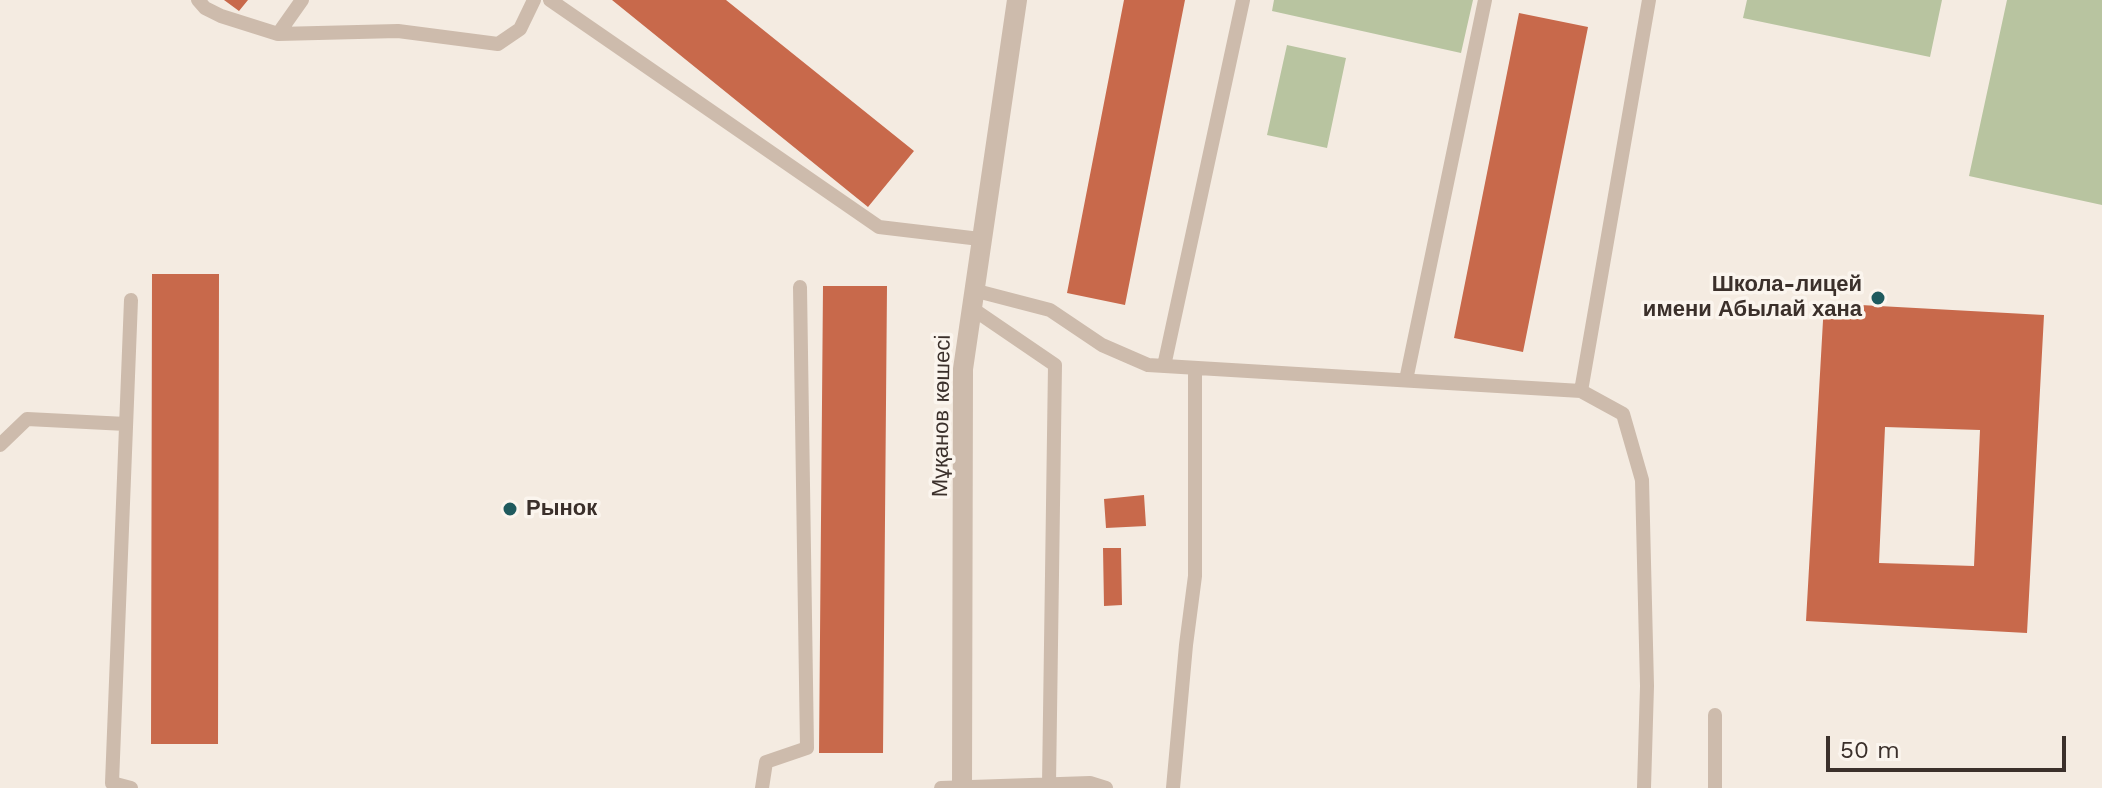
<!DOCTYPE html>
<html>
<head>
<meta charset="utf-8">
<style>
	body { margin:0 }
	#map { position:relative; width:2102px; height:788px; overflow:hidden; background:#f4ebe1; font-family:"Work Sans",sans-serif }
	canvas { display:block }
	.scale { position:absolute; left:1826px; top:736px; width:240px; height:36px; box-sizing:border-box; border:4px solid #3b302b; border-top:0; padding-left:10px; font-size:24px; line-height:28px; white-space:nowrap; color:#3b302b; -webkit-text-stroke:6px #fbf5ee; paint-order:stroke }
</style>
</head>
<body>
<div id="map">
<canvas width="2102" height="788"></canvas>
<div class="scale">50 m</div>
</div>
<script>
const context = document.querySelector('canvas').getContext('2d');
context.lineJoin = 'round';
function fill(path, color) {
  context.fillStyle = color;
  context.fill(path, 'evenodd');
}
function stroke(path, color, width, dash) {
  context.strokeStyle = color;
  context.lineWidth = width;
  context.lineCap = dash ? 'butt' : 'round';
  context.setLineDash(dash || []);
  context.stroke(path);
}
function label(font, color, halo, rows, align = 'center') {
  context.font = font + ' "Work Sans",sans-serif';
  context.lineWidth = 7;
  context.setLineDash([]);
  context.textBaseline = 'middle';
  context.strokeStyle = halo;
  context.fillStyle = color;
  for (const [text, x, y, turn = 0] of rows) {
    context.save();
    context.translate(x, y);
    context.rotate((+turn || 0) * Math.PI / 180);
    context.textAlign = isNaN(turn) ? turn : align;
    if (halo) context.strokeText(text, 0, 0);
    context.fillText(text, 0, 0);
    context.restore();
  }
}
const green = new Path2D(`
	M1274,0H1473L1461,53L1272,11Z
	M1747,0H1942L1930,57L1743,18Z
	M2007,0H2102V205L1969,176Z
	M1287,45L1346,58L1327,148L1267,135Z`);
const building = new Path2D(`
	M224,0H248L239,11Z
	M612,0H726L914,151L868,207Z
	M1124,0H1185L1125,305L1067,293Z
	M1519,13L1588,27L1523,352L1454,338Z
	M152,274H219L218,744H151Z
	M823,286H887L883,753H819Z
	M1824,303L2044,315L2027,633L1806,621ZM1885,427L1980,430L1974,566L1879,563Z
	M1144,495L1146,526L1106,528L1104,499Z
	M1103,548H1121L1122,605L1104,606Z`);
const service = new Path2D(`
	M198,0L205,8L221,16L278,34L398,31L498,44L520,29L534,0
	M550,0L879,227L980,239
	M278,34L302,0
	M973,290L1050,310L1102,345L1148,365L1581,391L1623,414L1642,480L1647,686L1644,788
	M131,300L112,783L131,788
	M970,307L1055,365L1049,784
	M1164,366L1243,0
	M1406,380L1485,0
	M1581,391L1649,0
	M0,445L27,419L126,424
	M1715,715V788
	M762,788L766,762L807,748L800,287
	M941,788L1090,783L1106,788
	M1173,788L1186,645L1195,576V368`);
const minor = new Path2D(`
	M962,788L963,369L1017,0`);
const markers = [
	[1878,298,8,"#1f5a5e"],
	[510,509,8,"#1f5a5e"]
];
const poiNames = [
	["Школа-лицей",1862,285],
	["имени Абылай хана",1862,310],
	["Рынок",526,509,"left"]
];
const streetNames = [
	["Мұқанов көшесі",942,416,-89]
];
fill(green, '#b8c4a0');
fill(building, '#c8694b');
stroke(service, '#cdbbac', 14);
stroke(minor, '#cdbbac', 20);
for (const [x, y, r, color] of markers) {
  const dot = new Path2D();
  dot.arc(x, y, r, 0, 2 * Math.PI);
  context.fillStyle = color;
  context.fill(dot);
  stroke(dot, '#fbf5ee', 3);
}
label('bold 22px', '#3b302b', '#fbf5ee', poiNames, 'right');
label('22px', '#3b302b', '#fbf5ee', streetNames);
</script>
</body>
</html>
